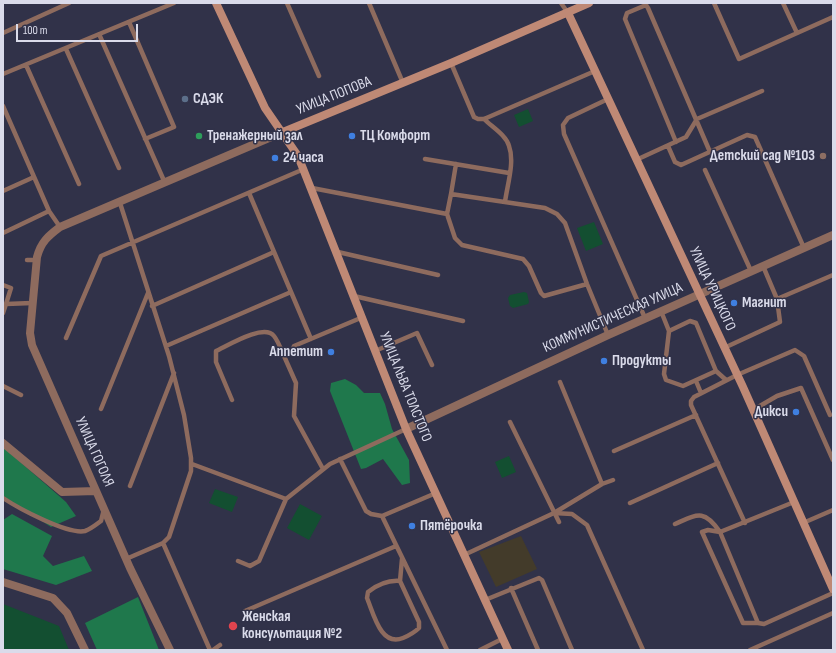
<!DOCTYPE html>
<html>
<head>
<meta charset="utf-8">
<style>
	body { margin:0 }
	#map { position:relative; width:836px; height:653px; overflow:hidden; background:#313249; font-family:"Sofia Sans Condensed",sans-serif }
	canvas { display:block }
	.frame { position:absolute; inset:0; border:4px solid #dadbea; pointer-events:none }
	.scale { position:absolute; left:16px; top:24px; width:122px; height:18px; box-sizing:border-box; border:2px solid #dadbea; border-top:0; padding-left:5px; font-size:12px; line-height:14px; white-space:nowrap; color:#dadbea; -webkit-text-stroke:3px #313249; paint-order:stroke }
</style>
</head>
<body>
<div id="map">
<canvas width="836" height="653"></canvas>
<div class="frame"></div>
<div class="scale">100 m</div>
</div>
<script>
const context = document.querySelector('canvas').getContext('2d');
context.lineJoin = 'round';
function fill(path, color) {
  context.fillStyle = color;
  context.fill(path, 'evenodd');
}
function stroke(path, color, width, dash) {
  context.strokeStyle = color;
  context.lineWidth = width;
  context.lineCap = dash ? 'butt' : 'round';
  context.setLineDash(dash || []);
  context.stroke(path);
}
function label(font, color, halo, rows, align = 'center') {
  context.font = font + ' "Sofia Sans Condensed",sans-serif';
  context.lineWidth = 3;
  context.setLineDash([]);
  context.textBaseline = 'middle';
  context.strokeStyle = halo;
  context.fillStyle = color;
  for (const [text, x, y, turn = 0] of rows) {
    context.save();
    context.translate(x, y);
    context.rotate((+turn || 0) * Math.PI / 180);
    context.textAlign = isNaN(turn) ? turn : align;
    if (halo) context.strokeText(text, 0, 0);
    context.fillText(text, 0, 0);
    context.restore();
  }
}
const commercial = new Path2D(`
	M521,536L537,569L496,587L479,552Z`);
const green = new Path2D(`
	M528,109L533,121L519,127L514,115Z
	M594,222L603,244L586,251L577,228Z
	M524,292L527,293L529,302L528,304L513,308L510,306L508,298L510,295Z
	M509,456L516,472L502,478L495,462Z
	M215,489L238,497L232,512L209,503Z
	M300,504L322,516L309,540L287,528Z
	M3,604L59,626L69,650H3Z`);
const forest = new Path2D(`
	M345,379L356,385L364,393H380L385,404L392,429L409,460L410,483L402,485L383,459L366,468L361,469L330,391L331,383Z
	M3,447L66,502L76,516L51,527L3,496Z
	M12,514L52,536L43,556L53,566L84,556L92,571L56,585L3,569V520Z
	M138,597L159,650H97L85,623Z`);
const lane = new Path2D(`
	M287,3L319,76
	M369,3L403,83
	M561,3L568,13
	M714,3L739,59L833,17
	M783,3L797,33
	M129,22L174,127L145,139
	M3,33L69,3
	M99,34L165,183
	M66,49L119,168
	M451,63L474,117L478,119H484L595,71
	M26,65L79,184
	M3,74L174,3
	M608,99L568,118L563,125L564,134L645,318
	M3,106L49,211L60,227
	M484,119C492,127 506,135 509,146C515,162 507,186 505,202
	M676,142L625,19L627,13L646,5L648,8L710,152
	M668,146L675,162L681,165L747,135L755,137L804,248
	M425,159L509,173
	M636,160L686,137L697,119L762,91
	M705,170L751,271
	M312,188L447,214L451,194L545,208L557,214L565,223L587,284L608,335
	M3,191L34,177
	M249,193L311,339
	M451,194L456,164
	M120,203L169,356L184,415L191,458V471L169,537L163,543L126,559
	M447,214L455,238L462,245L523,259L529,266L541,293L544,296L587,284
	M3,233L49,211
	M338,252L438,275
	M27,260H36
	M763,266L777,299
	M3,285L11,288L6,304
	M354,296L463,321
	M152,306L274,252
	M661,311L669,331L664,374L666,380L683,386L716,371L696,323L690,321L669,331
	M3,313L6,304L32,303
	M66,338L101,256L304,169
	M166,346L291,292
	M724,348L780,322L777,299L833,275
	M375,351L417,333L432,365
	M716,371L726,380
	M696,381L701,393
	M560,382L602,484
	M3,386L21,395
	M232,400L216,362V351C227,346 264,323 274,336C278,341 281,349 284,356
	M101,409L148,293
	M753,410L777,396L801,388L833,460
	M510,422L559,522
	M614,451L696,415
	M340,459L366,511L371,514L382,516
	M192,464L286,499
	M323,469L294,416L296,383L284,356L292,352L294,346L363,317
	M130,486L174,373
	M436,493L382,516L447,650
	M3,498C18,508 68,535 85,531C91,529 97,524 101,521L104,509
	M794,502L720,532L758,623L764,624L833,593
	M630,503L718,463
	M554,513L572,514L587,525L643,650
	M745,523L691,405V401L694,397L737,375L795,350L804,356L830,415
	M803,523L833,510
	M675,524C698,514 704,509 720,532
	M720,532L708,530L702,532L743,623H758
	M163,543L210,650
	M464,555L554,513L602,484L613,480
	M238,561L250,566L259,561L286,499L330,464L406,429
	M400,581C388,580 377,585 368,592L367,598C374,615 381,647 403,638C410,635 414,633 419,628V622L400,581L402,559
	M511,588L538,650
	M485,600L539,578L542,580L572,650
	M245,611L396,546
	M213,650L220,645
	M480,650L502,639
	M750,650L833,613`);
const street = new Path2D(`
	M406,429L608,335L833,235
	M3,443L62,492L96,491
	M3,582L53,598L67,613L85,650
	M170,650L130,568L32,345L30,333L37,257C41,242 48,236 60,227L283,132`);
const secondary = new Path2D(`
	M216,3L265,108L298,156L406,429L508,650
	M568,13L743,387L833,589
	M283,132L451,63L589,3`);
const markers = [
	[185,99,4,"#5c6f8a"],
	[199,136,4,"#2e9e5b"],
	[352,136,4,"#3f7fe0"],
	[823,156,4,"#8d6e63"],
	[275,158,4,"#3f7fe0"],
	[734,303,4,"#3f7fe0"],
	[331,352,4,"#3f7fe0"],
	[604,361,4,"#3f7fe0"],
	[796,412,4,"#3f7fe0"],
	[412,526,4,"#3f7fe0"],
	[233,626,5,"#e0444e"]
];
const streetNames = [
	["УЛИЦА ПОПОВА",334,96,-22],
	["УЛИЦА УРИЦКОГО",712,289,65],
	["КОММУНИСТИЧЕСКАЯ УЛИЦА",613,318,-24],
	["УЛИЦА ЛЬВА ТОЛСТОГО",405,387,68],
	["УЛИЦА ГОГОЛЯ",94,452,66]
];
const poiNames = [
	["СДЭК",193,99],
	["Тренажерный зал",207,136],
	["ТЦ Комфорт",360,136],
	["Детский сад №103",815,156,"right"],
	["24 часа",283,158],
	["Магнит",742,303],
	["Аппетит",323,352,"right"],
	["Продукты",612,361],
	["Дикси",788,412,"right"],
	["Пятёрочка",420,526],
	["Женская",242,617],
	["консультация №2",242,634]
];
fill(commercial, '#433b2a');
fill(green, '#134f31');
fill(forest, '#1f784c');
stroke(lane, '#8e6b5e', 4.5);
stroke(street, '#8e6b5e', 8);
stroke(secondary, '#bf8975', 8);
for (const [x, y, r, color] of markers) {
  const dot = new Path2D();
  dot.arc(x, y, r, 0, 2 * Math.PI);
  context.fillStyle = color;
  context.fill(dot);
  stroke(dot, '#313249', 1.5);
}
label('15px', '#dadbea', '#313249', streetNames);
label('bold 15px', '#dadbea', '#313249', poiNames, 'left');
</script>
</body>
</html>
